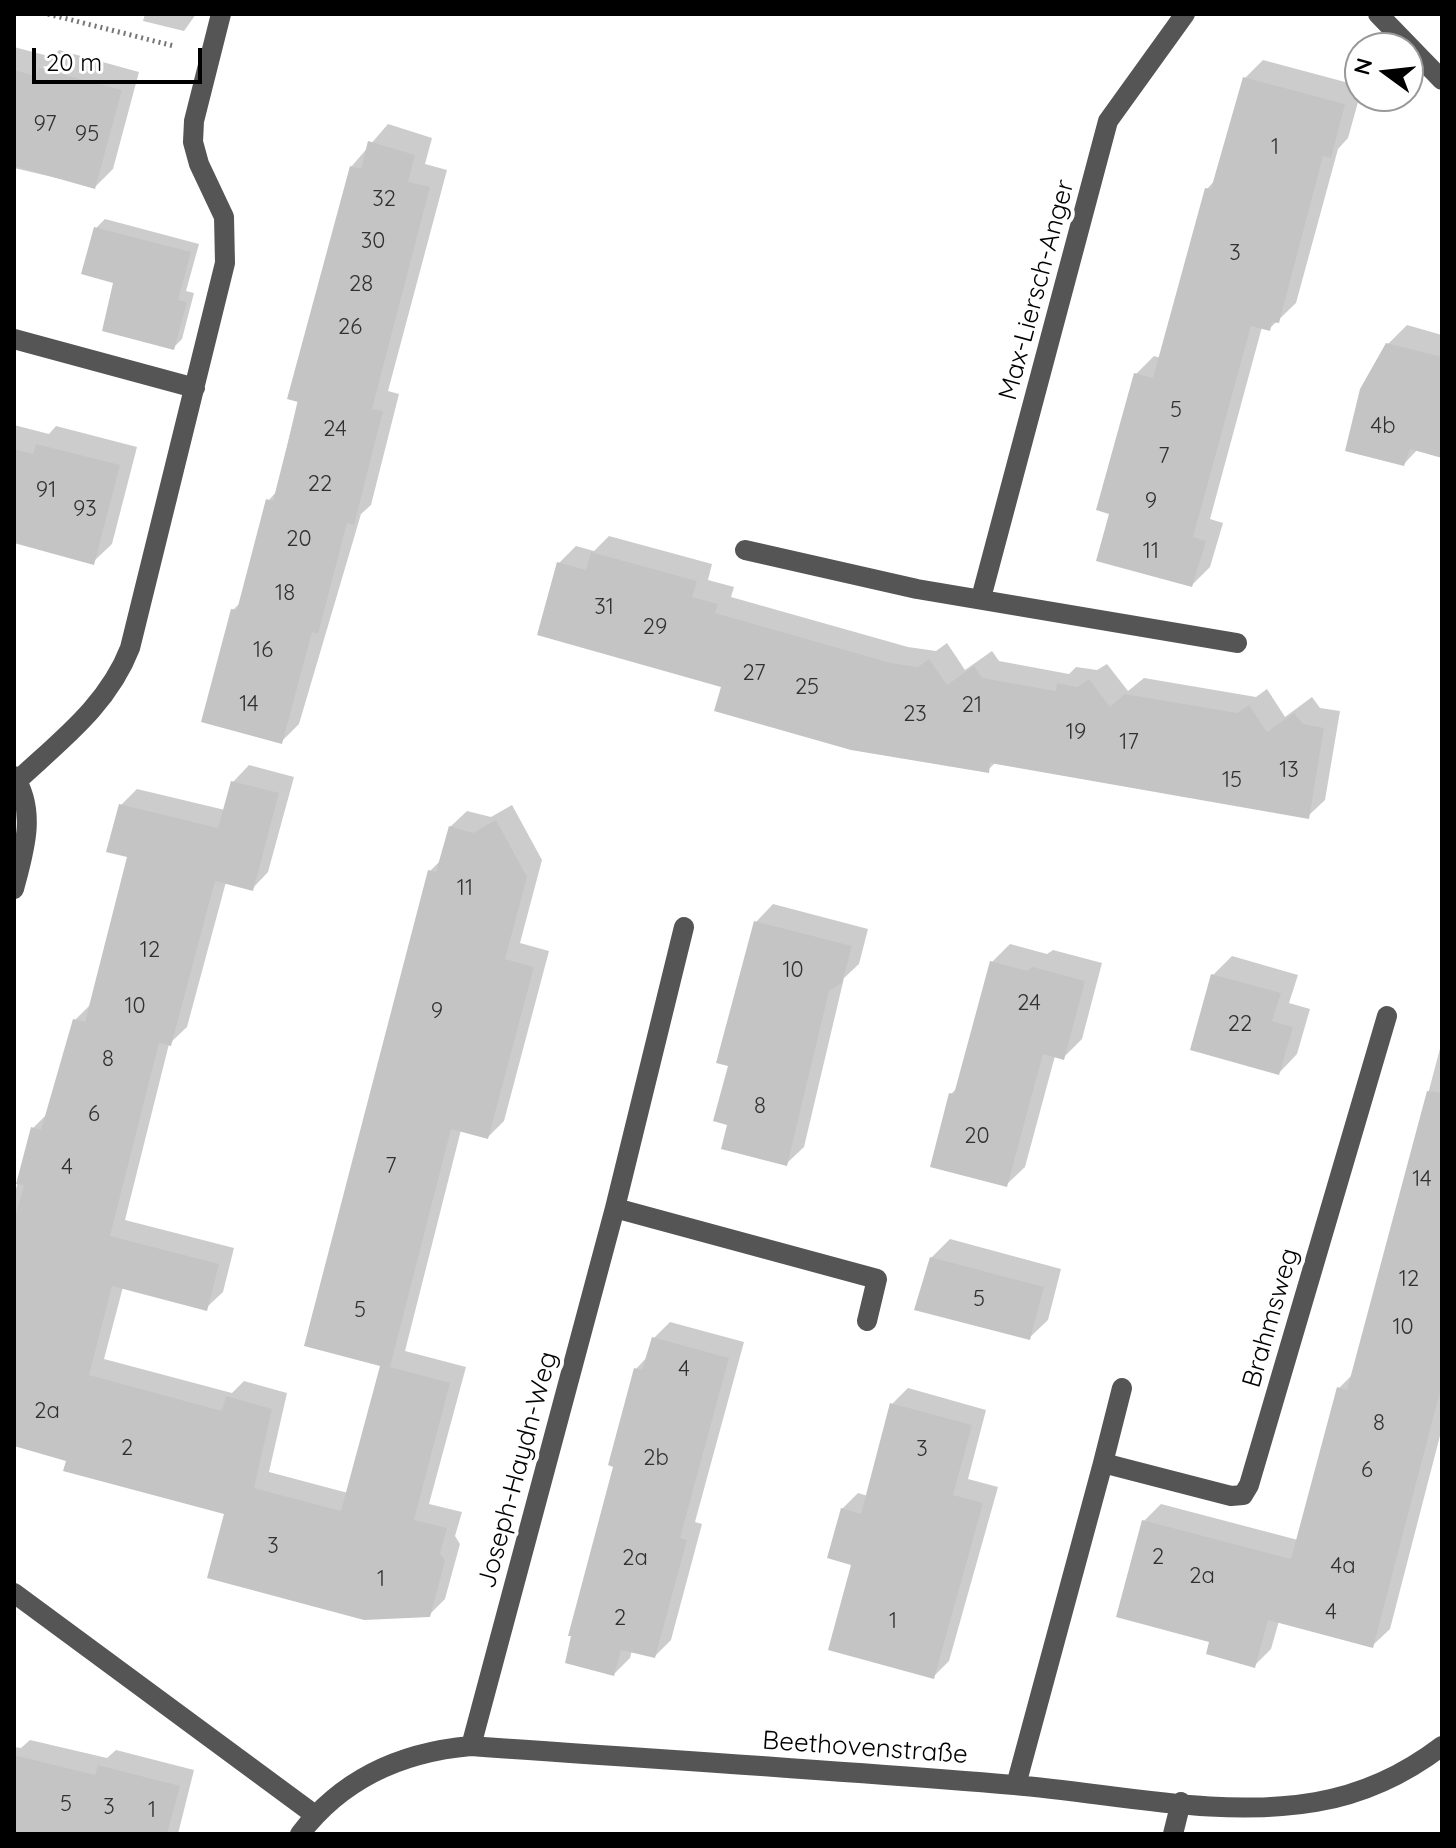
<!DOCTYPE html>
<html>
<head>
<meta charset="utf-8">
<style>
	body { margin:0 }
	#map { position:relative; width:1456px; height:1848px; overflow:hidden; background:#fff; font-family:Quicksand,sans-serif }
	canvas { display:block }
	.frame { position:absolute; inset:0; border:16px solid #000; pointer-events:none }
	.north { position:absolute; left:1344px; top:32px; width:80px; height:80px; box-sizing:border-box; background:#fff; border:2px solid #999; border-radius:50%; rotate:285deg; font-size:22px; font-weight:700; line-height:32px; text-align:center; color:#000 }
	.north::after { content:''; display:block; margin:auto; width:28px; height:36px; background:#000; clip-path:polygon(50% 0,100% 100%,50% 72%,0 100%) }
	.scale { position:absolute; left:32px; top:48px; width:170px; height:36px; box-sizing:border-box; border:4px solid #000; border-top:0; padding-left:10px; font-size:24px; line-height:28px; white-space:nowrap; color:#000; -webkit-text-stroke:6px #fff; paint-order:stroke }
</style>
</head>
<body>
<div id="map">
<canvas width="1456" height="1848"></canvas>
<div class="frame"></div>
<div class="north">N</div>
<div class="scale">20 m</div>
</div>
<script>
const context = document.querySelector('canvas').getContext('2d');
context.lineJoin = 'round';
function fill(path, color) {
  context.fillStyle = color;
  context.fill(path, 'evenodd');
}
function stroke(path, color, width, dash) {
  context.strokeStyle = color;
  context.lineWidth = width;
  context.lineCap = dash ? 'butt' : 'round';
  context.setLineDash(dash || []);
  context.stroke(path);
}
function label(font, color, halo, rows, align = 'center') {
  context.font = font + ' Quicksand,sans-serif';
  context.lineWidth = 8;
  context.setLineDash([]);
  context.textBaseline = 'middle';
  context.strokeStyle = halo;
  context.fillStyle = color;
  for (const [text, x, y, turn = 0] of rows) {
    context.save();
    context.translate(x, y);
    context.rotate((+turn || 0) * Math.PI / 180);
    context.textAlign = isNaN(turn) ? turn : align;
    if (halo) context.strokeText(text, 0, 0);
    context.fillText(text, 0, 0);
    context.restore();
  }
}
const shadow = new Path2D(`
	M145,14H196L184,31L143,21Z
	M14,47L52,57L59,50L139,72L113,169L95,187L14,168Z
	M1263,60L1360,86V95L1348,138L1338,149L1296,303L1269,329L1262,327L1210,519L1223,523L1210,567L1192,585L1111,512L1136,374L1154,356L1161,358L1207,189L1215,180L1245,78Z
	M388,124L432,138L425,164L447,170L388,391L399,394L371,505L361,514L299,724L282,741L233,610L241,602L268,501L277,491L351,167Z
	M105,219L199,244L186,291L194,293L182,339L173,348L96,228Z
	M1407,325L1442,335V455L1418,449L1404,464L1388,344Z
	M14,425L49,434L56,426L137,447L112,544L93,562L14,542Z
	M609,536L712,564L708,580L734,587L731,597L908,647L936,651L947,643L965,670L992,651L999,661L1069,674L1076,667L1097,670L1107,664L1128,691L1144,678L1256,697L1267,689L1285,717L1312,697L1320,708L1340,711L1325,800L1308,816L996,762L988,770L723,685L559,563L576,546L594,551Z
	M249,765L294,777L268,872L252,889L226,882L187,1027L169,1044L125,1220L234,1248L223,1292L206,1308L123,1287L104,1359L232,1393L244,1381L287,1393L269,1472L348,1493L383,1365L430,871L442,859L450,827L467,811L491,817L512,805L542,860L520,943L549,951L504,1121L488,1137L461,1130L405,1351L466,1367L429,1504L462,1512L455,1536L460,1544L445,1599L429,1615L226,1512L14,1444V1196L33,1128L48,1113L75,1020L92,1003L130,855L121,805L137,789L225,810L233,782Z
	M773,904L868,929L859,964L844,978L804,1147L786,1164L730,1124V1065L756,922Z
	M1010,944L1047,954L1053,950L1102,963L1082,1039L1063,1058L1055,1056L1025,1167L1006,1185L951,1094L959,1086L992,962Z
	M1232,956L1298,975L1289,1003L1310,1009L1297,1054L1279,1073L1213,975Z
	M1442,1041V1428L1390,1629L1372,1646L1279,1621L1271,1649L1254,1666L1212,1640L1144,1521L1161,1504L1298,1540L1339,1388L1354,1373Z
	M950,1239L1061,1269L1048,1320L1029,1338L931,1258Z
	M670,1322L744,1342L695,1522L702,1524L671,1640L655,1656L632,1650L630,1658L614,1674L616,1466L636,1369L648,1356L654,1338Z
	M908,1388L986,1410L968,1479L998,1487L949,1661L934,1676L853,1563L842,1509L858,1493L868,1496L892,1404Z
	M30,1740L107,1758L116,1750L194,1770L178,1834H14V1747L21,1748Z`);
const building = new Path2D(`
	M39,68L122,90L95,189L14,166V70L36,76Z
	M1243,77L1345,104L1331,158L1323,156L1279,323L1272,322L1270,331L1251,326L1193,537L1206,541L1192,587L1096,561L1109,514L1096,510L1134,373L1153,378L1205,188L1211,189Z
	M368,141L415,155L408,182L430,187L372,409L383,411L354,525L347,523L318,634L312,632L282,744L201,722L231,609L237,610L266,499L273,501L287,446L298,402L287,399L350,166L361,169Z
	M94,227L191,252L178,300L187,302L174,350L102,331L113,283L81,274Z
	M1386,343L1442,357V458L1410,449L1404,466L1345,451L1360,389Z
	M36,444L120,465L94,565L14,543V449L33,454Z
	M591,552L697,581L692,597L718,604L715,613L891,663L918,667L929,659L947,685L974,666L982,678L1056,691L1057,683L1078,687L1089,679L1110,707L1125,694L1237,713L1249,705L1267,732L1294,713L1303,724L1324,728L1309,819L990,763L989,773L851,750L714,711L721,687L537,635L557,562L586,570Z
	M231,781L279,793L253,891L215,881L171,1046L159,1043L110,1236L219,1264L207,1311L112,1286L89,1375L222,1411L226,1396L272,1409L254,1488L341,1511L380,1366L304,1346L428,870L436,872L449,826L473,833L496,820L527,877L505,959L534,967L488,1139L451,1129L390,1367L450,1383L414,1520L447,1528L440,1553L445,1561L430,1617L364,1620L207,1578L224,1514L63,1471L66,1461L14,1446V1221L24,1185L16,1184L31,1127L41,1130L73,1019L85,1022L127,857L106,852L119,804L218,828Z
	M754,921L852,946L842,983L829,991L787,1166L721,1149L727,1125L713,1121L728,1066L716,1063Z
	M990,961L1027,971L1033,967L1085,981L1064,1060L1043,1054L1007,1187L930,1167L949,1093L954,1094Z
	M1211,974L1281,993L1272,1021L1293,1027L1279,1075L1190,1050Z
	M1427,1091L1442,1093V1384L1373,1648L1268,1620L1255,1668L1206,1654L1209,1642L1116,1617L1142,1520L1291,1559L1337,1387L1347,1390Z
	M930,1257L1044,1287L1030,1340L914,1310Z
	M652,1337L729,1358L680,1538L687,1540L655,1658L621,1650L614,1676L565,1663L571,1636H568L613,1467L608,1465L634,1368L642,1370Z
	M890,1403L972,1425L953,1495L983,1503L934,1679L828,1650L851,1565L827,1558L841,1508L861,1514Z
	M14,1755L95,1775L98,1765L180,1786L167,1834H14Z`);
const path = new Path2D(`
	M48,14L174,46`);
const minor = new Path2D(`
	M1378,14L1442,80
	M14,339L195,388
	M745,550L917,589L1237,643
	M981,598L1108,121L1185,14
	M14,776C37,812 24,851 14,889
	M17,781C61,740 108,705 130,648L225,263L224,217L199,164L193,142L194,121L221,14
	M615,1208L877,1279L867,1321
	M1103,1463L1122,1388
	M14,1593L315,1815
	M471,1746L615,1208L684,927
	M1016,1785L1103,1463L1231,1496L1243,1495L1249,1485L1387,1016
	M300,1834C342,1779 402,1752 471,1746C652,1759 833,1770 1014,1785C1113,1793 1218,1819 1316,1802C1363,1794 1404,1775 1442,1746
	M1173,1834L1181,1802`);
const numberNames = [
	["97",45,124],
	["95",87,134],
	["1",1275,147],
	["32",384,199],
	["30",373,241],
	["3",1235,253],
	["28",361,284],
	["26",350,327],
	["5",1176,410],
	["4b",1383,426],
	["24",335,429],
	["7",1164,456],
	["22",320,484],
	["91",46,490],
	["9",1151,501],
	["93",85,509],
	["20",299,539],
	["11",1151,551],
	["18",285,593],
	["31",604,607],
	["29",655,627],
	["16",263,650],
	["27",754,673],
	["25",807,687],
	["14",249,704],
	["21",972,705],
	["23",915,714],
	["19",1076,732],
	["17",1129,742],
	["13",1289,770],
	["15",1232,780],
	["11",465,888],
	["12",150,950],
	["10",793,970],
	["24",1029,1003],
	["10",135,1006],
	["9",437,1011],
	["22",1240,1024],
	["8",108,1059],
	["8",760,1106],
	["6",94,1114],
	["20",977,1136],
	["7",391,1166],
	["4",67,1167],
	["14",1422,1179],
	["12",1409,1279],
	["5",979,1299],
	["5",360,1310],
	["10",1403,1327],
	["4",684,1369],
	["2a",47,1411],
	["8",1379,1423],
	["2",127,1448],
	["3",922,1449],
	["2b",656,1458],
	["6",1367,1470],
	["3",273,1546],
	["2",1158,1557],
	["2a",635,1558],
	["4a",1343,1566],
	["2a",1202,1576],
	["1",381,1579],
	["4",1331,1612],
	["2",620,1618],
	["1",893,1621],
	["5",66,1804],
	["3",109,1807],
	["1",152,1810]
];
const streetNames = [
	["Max-Liersch-Anger",1037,290,-75],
	["Brahmsweg",1271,1318,-74],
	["Joseph-Haydn-Weg",518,1470,-75],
	["Beethovenstraße",865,1748,4]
];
fill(shadow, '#0003');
fill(building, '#c4c4c4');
stroke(path, '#777', 5, [2, 4]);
stroke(minor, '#555', 20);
label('22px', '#313131', null, numberNames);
label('26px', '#000', '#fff', streetNames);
</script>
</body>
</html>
